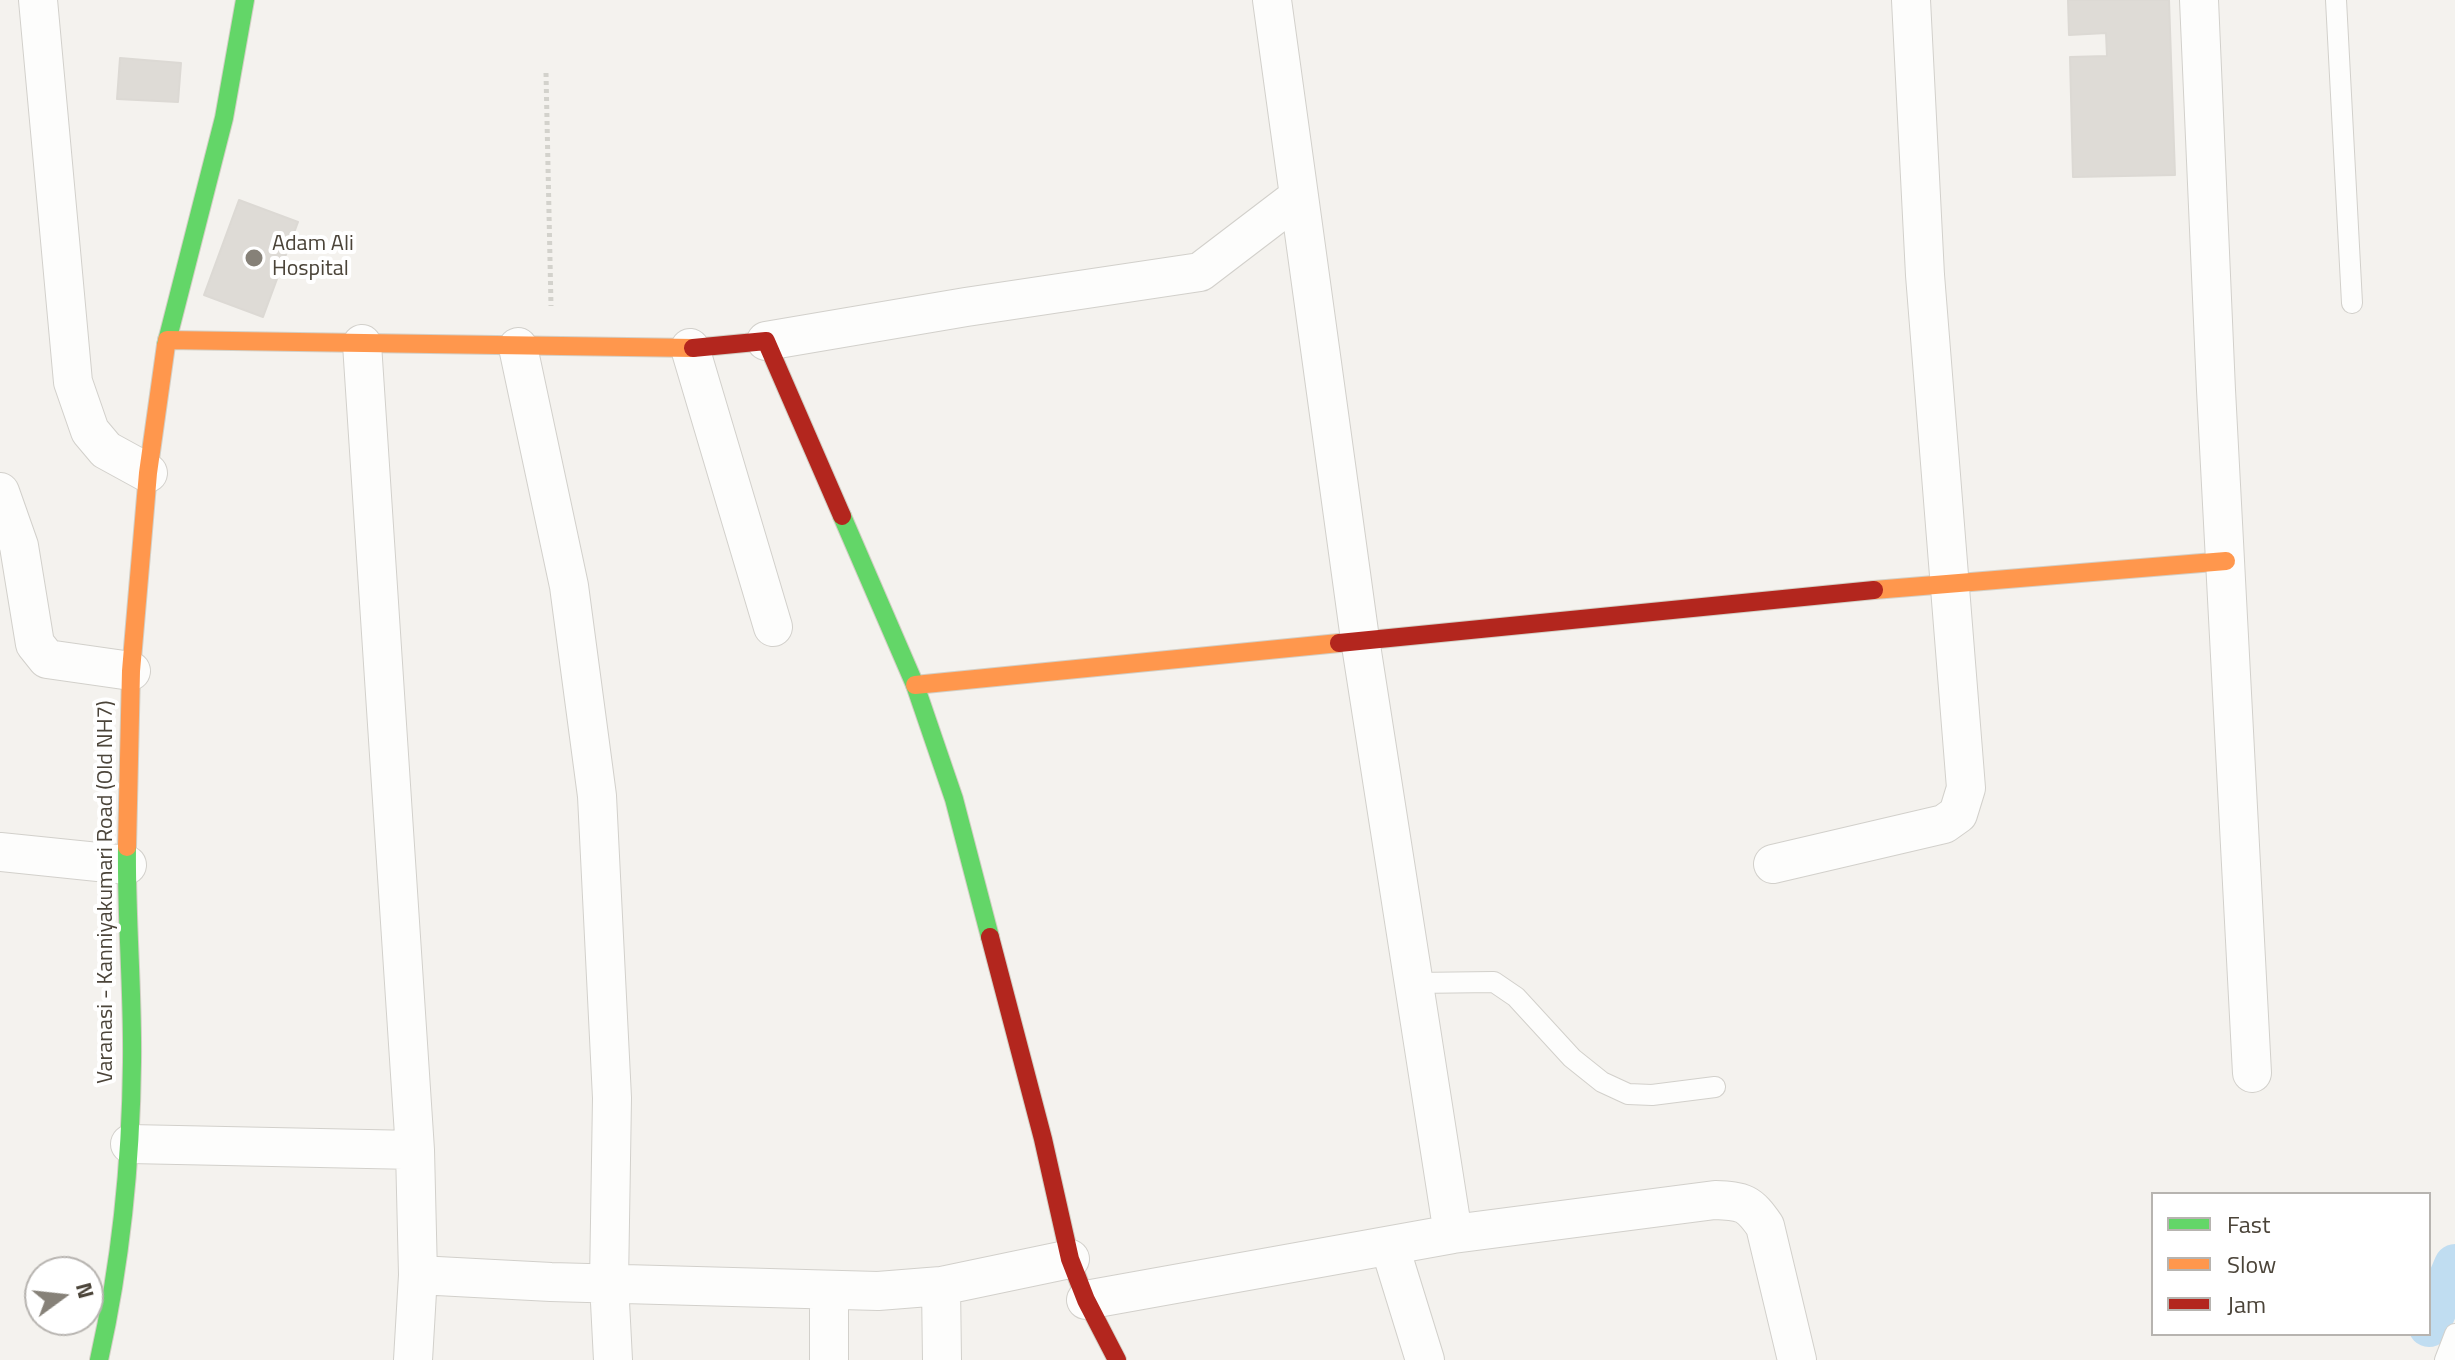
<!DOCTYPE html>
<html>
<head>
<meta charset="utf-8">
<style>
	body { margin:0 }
	#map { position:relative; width:2455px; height:1360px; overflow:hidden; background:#f4f2ee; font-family:"Titillium Web",sans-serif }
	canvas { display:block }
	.legend { position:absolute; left:2151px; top:1192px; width:280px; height:144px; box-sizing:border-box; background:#fff; border:2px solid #b7b4b0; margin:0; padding:10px 14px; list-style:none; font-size:24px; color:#4b4439 }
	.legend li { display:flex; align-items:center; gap:16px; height:40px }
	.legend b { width:40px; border:2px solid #b7b4b0 }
	.north { position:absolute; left:24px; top:1256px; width:80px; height:80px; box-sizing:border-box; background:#fff; border:2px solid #b7b4b0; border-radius:50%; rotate:75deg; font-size:22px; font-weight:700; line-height:32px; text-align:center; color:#4b4439 }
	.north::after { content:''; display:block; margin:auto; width:28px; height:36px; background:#868178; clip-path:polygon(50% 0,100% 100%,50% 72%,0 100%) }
</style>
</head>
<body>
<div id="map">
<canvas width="2455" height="1360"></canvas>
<ul class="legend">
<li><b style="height:10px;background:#63d668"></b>Fast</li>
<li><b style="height:10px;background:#ff974d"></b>Slow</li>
<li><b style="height:10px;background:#b3261e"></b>Jam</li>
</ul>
<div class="north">N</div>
</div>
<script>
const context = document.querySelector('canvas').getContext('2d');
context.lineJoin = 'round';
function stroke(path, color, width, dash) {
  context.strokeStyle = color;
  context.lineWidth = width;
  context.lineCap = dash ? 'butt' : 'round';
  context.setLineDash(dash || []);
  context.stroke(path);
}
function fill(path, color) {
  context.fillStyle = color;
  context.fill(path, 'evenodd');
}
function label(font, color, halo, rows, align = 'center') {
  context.font = font + ' "Titillium Web",sans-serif';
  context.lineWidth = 8;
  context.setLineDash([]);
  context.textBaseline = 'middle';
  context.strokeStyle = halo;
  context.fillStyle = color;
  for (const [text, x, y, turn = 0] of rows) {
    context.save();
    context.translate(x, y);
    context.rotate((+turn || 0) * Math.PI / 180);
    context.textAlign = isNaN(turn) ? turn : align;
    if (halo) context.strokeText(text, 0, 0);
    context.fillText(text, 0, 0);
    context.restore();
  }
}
const canal = new Path2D(`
	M2429,1326L2455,1265`);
const building = new Path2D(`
	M2068,0H2169L2175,175L2073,177L2070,57L2107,56L2106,33L2069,35Z
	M120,58L181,63L178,102L117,99Z
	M239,200L298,222L263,317L204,295Z`);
const path = new Path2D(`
	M546,73L551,306`);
const lane = new Path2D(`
	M2336,0L2352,303
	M1414,983L1494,982L1516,997L1572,1058L1602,1082L1628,1094L1652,1095L1715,1087
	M2445,1360L2455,1334`);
const street = new Path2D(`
	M38,0L73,382L90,431L106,450L148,473
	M1272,0L1360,639L1453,1234
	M2199,0L2216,390L2252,1073
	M766,341L966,307L1200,272L1297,198
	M362,344L415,1150L418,1275L413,1360
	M518,347L569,586L597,796L612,1098L609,1283L613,1360
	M690,348L773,627
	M0,492L19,546L35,644L47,659L131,671
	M0,852L127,865
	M1773,864L1944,824L1958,814L1966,788L1925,275L1911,0
	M130,1144L415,1150
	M1390,1247L1425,1360
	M418,1275L551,1282L878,1291L941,1286L1070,1259
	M941,1286L942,1360
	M1086,1300L1453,1234L1715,1200C1744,1201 1749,1203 1765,1226L1797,1360
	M829,1360V1290`);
const fast = new Path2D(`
	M166,345L224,118L245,0
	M842,516L915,685L954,799L990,937
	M99,1360C121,1262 131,1162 132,1062C133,990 126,918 127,847`);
const slow = new Path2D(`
	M167,340L693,348
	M1874,590L2226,561
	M915,685L1339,643
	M127,847L131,671L148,473L166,345`);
const jam = new Path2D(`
	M693,348L766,341L842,516
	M1339,643L1874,590
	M990,937L1043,1139L1070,1259L1086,1300L1117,1360`);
const markers = [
	[254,258,10,"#868178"]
];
const poiNames = [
	["Adam Ali",272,245],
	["Hospital",272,270]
];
const streetNames = [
	["Varanasi - Kanniyakumari Road (Old NH7)",107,892,-90]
];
stroke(canal, '#c0ddf1', 42);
fill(building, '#dedbd6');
stroke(building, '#dcd9d4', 2);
stroke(lane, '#d2d0cb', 22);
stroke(street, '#d2d0cb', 40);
stroke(fast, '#d3cfc5', 20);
stroke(slow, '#d3cfc5', 20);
stroke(jam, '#d3cfc5', 20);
stroke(path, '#d3d2cc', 5, [4, 4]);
stroke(lane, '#fdfdfc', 20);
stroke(street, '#fdfdfc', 38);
stroke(fast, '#63d668', 18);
stroke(slow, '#ff974d', 18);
stroke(jam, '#b3261e', 18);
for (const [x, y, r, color] of markers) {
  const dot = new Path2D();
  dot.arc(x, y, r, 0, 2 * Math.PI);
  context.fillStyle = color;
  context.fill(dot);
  stroke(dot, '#fff', 3);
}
label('22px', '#4b4439', '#fff', poiNames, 'left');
label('22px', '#4b4439', '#fff', streetNames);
</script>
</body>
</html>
